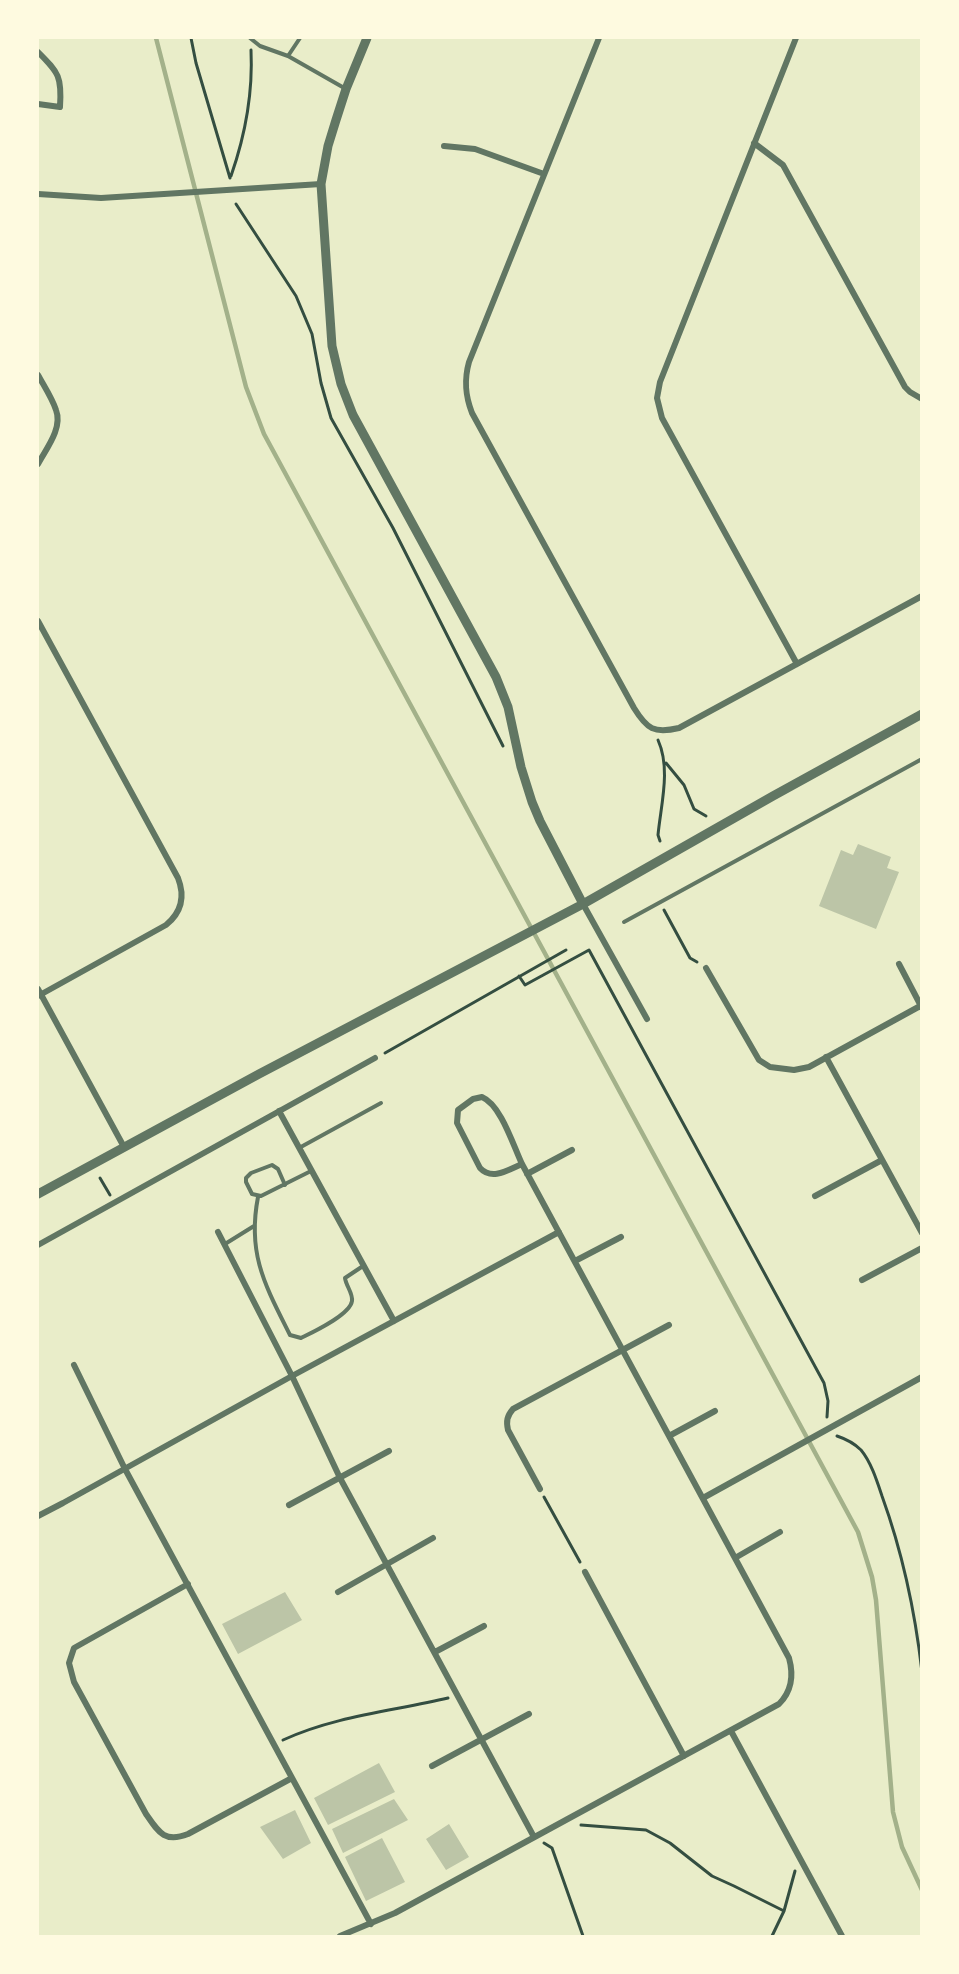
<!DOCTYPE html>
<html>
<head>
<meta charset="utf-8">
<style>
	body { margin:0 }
	#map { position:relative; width:959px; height:1974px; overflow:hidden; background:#e9edc9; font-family:"DejaVu Sans",sans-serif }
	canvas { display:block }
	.frame { position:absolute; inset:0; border:39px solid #fefae0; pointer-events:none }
</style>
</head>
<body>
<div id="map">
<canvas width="959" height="1974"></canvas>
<div class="frame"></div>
</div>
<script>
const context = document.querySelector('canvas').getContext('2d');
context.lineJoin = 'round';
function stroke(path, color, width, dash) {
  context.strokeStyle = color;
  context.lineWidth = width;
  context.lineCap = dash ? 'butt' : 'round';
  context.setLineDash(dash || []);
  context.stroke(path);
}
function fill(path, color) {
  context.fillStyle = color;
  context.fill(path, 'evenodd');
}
const stream = new Path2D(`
	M156,38L246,387L264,434L858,1532L872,1577L876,1600L893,1812L902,1847L922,1890`);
const building = new Path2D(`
	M858,844L891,857L887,868L899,872L876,929L819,906L841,850L853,855Z
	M285,1592L302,1620L238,1654L222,1624Z
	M379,1763L395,1792L328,1825L314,1798Z
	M394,1799L408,1820L343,1853L332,1829Z
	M295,1810L311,1843L283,1859L260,1827Z
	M449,1824L469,1857L446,1870L426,1839Z
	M382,1838L405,1882L366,1901L345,1857Z`);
const path = new Path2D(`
	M191,38L196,63L230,178
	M231,176C245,136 253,93 251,50
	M236,204L296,296L312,334L321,383L331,418L393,528L503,746
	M658,740C671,769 661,804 658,835L660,841
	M666,763L684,785L694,809L706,816
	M664,910L690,958L697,962
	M519,976L525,985L589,950L824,1383L828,1401L827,1417
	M385,1053L566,950
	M100,1178L110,1195
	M837,1436C846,1439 854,1443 861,1450C871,1462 877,1481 882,1496C903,1554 915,1611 922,1672
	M544,1497L580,1562
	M283,1740C335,1716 393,1711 448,1698
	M581,1825L646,1830L670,1843L712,1876L734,1886L784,1911
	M544,1843L552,1848L583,1936
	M772,1936L784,1911L795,1871`);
const service = new Path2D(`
	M250,38L260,46L288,56L346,89
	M288,56L300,38
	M624,922L922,759
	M299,1148L381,1103
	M285,1185L278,1169L272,1165L251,1173L246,1178V1182L252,1194L261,1196L311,1171
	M258,1197C247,1254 265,1285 290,1335L301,1338C313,1332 350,1315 352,1301C353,1293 346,1286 345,1278L363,1266
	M225,1244L254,1226`);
const minor = new Path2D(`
	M599,38L469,362C464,380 465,395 472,413L634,708C647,729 654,734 679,728L922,596
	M796,38L660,382L657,398L662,418L797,664
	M38,52C59,73 62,77 60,107L38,104
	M754,143L783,165L905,387L910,392L922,399
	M444,146L475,149L544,174
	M38,194L101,198L321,184
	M38,375C44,386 52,398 56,410C63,428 46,449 38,464
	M38,621L178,878C185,896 182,912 166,925L38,996
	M583,904L647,1019
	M899,964L922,1008
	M706,968L759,1060L770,1067L794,1070L809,1067L922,1005
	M38,989L124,1147
	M826,1057L922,1233
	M279,1111L394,1321
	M527,1174L572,1150
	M815,1196L882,1160
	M218,1232L292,1376L340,1478L534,1837
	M38,1245L375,1058
	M575,1261L621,1237
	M862,1280L922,1248
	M74,1365L125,1469L371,1924
	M669,1436L715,1411
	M540,1489L508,1430C506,1421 507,1416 513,1409L669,1325
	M703,1498L922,1377
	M289,1505L389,1451
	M38,1516L63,1503L292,1376L559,1232
	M735,1558L780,1532
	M585,1572L684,1756
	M188,1584L74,1648L69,1663L74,1682L146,1814C159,1833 165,1843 188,1834L292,1778
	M338,1592L433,1538
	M435,1652L484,1626
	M731,1731L842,1936
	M432,1766L529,1714
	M340,1936L395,1913L779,1704C792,1691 794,1676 789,1658L522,1164C513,1145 501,1105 482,1097L473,1099L458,1110L457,1123L480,1168C492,1181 508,1170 522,1164`);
const tertiary = new Path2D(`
	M367,38L346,89L336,120L328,146L321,184L332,346L341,384L353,415L496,677L508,707L521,767L532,802L540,821L583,904
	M38,1194L259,1074L583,904L773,796L922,714`);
stroke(stream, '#a3b18a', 4.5);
fill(building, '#bcc5a7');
stroke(path, '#344e41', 3);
stroke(service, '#617663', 4);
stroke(minor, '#617663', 6);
stroke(tertiary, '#617663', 9);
</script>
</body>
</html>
